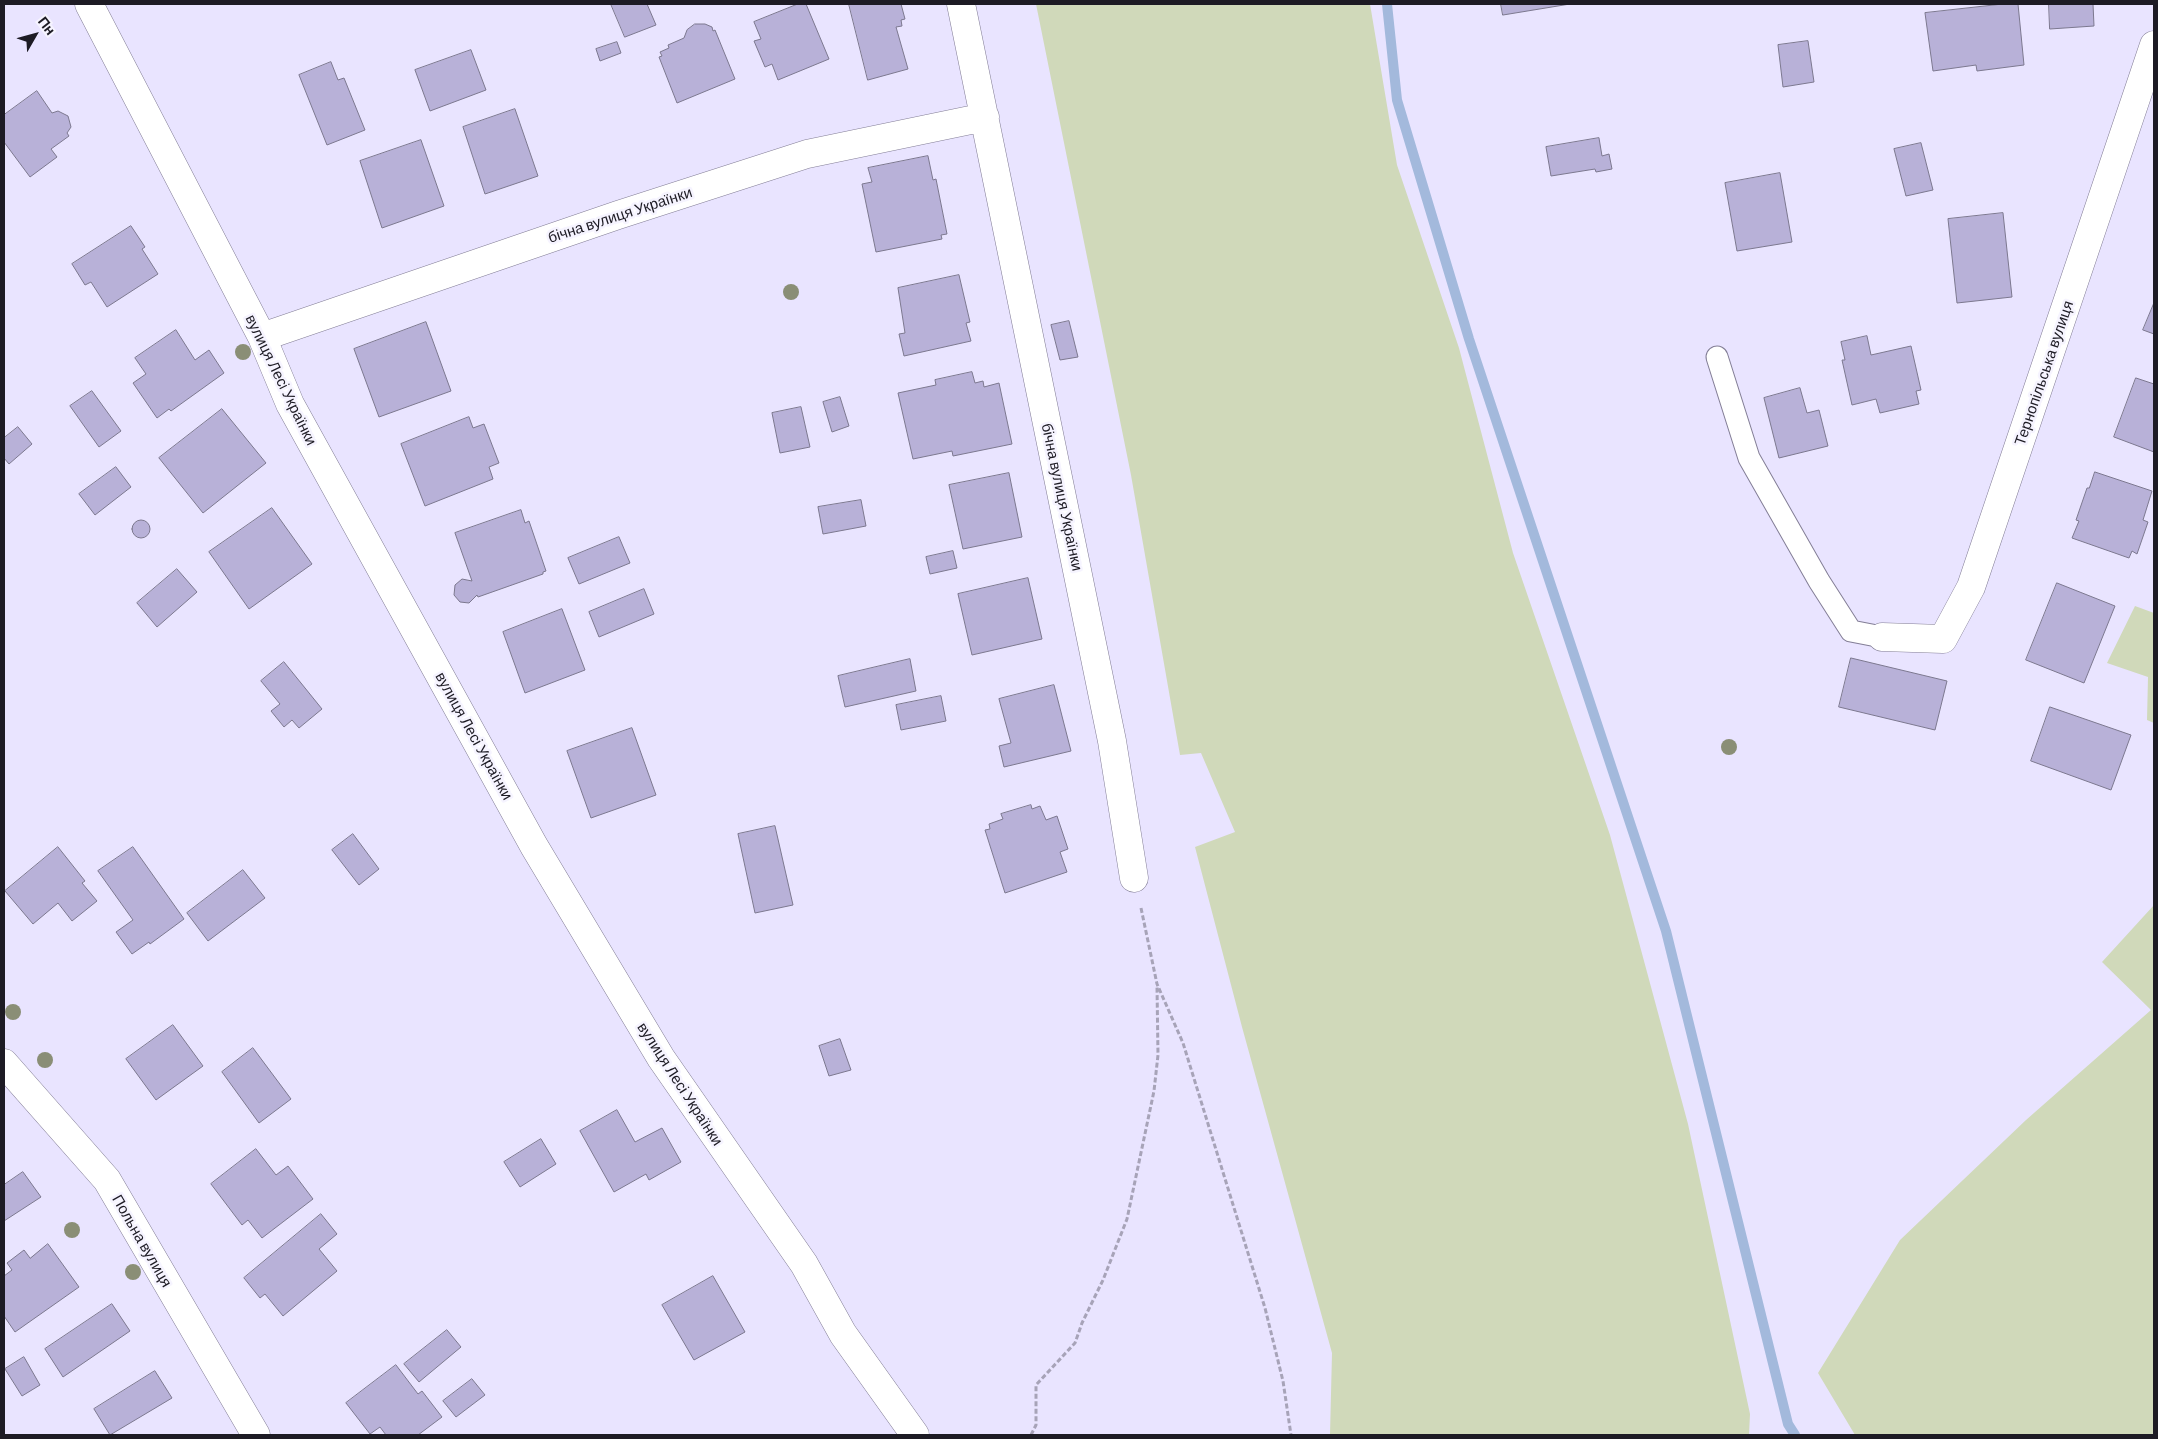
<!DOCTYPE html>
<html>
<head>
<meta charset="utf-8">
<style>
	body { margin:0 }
	#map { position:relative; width:2158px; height:1439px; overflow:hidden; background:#e9e4ff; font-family:Barlow,sans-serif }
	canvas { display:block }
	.frame { position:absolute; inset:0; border:5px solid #1d1b24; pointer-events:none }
	.north { position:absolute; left:10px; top:10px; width:50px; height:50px; -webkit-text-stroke:4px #f6f4ff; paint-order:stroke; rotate:52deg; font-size:14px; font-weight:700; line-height:20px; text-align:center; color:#1d1b24 }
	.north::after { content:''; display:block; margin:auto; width:18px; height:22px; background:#1d1b24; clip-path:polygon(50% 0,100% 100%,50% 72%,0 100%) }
</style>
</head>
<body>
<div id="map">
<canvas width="2158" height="1439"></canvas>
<div class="frame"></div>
<div class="north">Пн</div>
</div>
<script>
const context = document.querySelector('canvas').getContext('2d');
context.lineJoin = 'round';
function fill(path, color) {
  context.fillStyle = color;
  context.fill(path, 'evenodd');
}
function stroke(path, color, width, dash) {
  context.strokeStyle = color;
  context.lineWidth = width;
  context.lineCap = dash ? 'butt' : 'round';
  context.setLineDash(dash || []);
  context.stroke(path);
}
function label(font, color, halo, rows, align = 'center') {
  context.font = font + ' Barlow,sans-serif';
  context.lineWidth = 5;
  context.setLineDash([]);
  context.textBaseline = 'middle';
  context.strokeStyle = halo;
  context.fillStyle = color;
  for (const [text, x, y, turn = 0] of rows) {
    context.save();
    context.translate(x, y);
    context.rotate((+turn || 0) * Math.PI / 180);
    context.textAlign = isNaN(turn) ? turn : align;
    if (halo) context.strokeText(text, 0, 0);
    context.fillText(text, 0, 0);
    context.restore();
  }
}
const green = new Path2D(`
	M1036,4H1370L1397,165L1459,348L1513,553L1610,835L1688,1124L1750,1414L1749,1435H1330L1332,1353L1242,1027L1195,847L1235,832L1201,753L1180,755L1131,475Z
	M2135,606L2154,613V723L2147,720L2148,677L2107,663Z
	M2154,905V1435H1855L1818,1373L1900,1240L2026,1120L2151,1010L2102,962Z`);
const stream = new Path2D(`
	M1387,4L1397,100L1469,339L1666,931L1788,1424L1795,1435`);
const building = new Path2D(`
	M611,4H647L656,25L625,37Z
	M798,4H806L829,59L778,80L772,64L765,67L754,41L761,39L754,22Z
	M849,4H901L905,19L901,20L902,26L896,27L908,69L868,80Z
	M1501,4H1570L1503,15Z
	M2003,4H2018L2024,65L1977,71L1976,65L1933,71L1925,13Z
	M2049,4H2093L2094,26L2050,29Z
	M695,24H705L712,27L713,31L715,30L735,79L677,103L659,57L662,56L660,52L669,48L668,45L684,38L687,30Z
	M1808,41L1814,82L1783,87L1778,45Z
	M617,42L621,53L600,61L596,49Z
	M471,50L486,90L430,111L415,70Z
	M331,62L338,80L344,78L365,130L327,145L299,75Z
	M37,91L52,113L58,111L68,116L71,127L67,133L69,136L51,149L57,157L30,177L4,142V115Z
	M515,109L538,176L485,194L463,127Z
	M1599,138L1602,156L1609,154L1612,169L1596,172L1595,169L1551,176L1546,147Z
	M421,140L444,206L382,228L360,161Z
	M1921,143L1933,190L1906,196L1894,149Z
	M928,156L933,180L936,179L947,234L941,235L942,239L876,252L862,184L872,182L868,168Z
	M1780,173L1792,242L1737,251L1725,183Z
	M2003,213L2012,297L1957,303L1948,219Z
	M131,226L145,247L142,249L158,274L107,307L91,282L85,285L72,264Z
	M959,275L970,322L966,323L971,341L904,356L899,334L905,333L898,288Z
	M2154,303V334L2143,330Z
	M1069,321L1078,357L1060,360L1051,325Z
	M426,322L451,391L379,417L354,349Z
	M176,330L195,360L209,350L224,373L171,411L169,409L157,418L133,383L146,374L135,358Z
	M1867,336L1871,355L1911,346L1921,390L1916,391L1919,404L1880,413L1876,399L1852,405L1842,360H1845L1841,342Z
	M972,372L975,383L983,381L984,387L999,383L1012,444L953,456L952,451L913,459L898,393L936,385L935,380Z
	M2136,378L2154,384V452L2114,437Z
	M1800,388L1807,413L1819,410L1828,446L1779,458L1764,398Z
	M92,391L121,431L99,447L70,406Z
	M840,397L849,426L832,432L823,402Z
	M801,407L810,447L780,453L772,413Z
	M222,409L266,463L203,513L159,458Z
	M469,417L473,428L484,424L499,463L489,467L493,479L425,506L401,444Z
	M18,427L32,444L9,464L4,458V438Z
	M116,467L131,487L95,515L79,494Z
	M2095,472L2152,491L2143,520L2148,522L2137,554L2132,551L2129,558L2072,538L2079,521L2076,520L2087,488H2089Z
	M1009,473L1022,537L963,549L949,485Z
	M861,500L866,526L823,534L818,507Z
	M272,508L312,564L249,609L209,552Z
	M521,510L525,523L529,521L546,571L543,572V574L478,597L477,595L469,603L460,602L454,595L455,585L462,579L472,581L455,533Z
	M132 529a9 9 0 1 1 18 0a9 9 0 1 1-18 0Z
	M619,537L630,563L579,584L568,558Z
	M953,551L957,568L930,574L926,557Z
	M177,569L197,592L157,627L137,603Z
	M1028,578L1042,639L972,655L958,594Z
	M2057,583L2115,606L2084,683L2026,660Z
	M644,589L654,614L599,637L589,612Z
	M562,609L585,670L525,693L503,632Z
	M1851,658L1947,681L1935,730L1839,707Z
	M910,659L916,691L845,707L838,676Z
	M284,662L322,709L299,728L292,720L284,727L271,711L280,704L261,681Z
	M1054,685L1071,751L1004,767L999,746L1011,743L999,699Z
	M941,696L946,721L901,730L896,705Z
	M2050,707L2131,735L2111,790L2031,761Z
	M632,728L656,795L591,818L567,751Z
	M1031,805L1032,809L1040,806L1046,820L1057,816L1068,849L1060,852L1067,872L1005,893L985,830L990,829L989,824L1003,819L1001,814Z
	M775,826L793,905L755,913L738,834Z
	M353,834L379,869L359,885L332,850Z
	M58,847L85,881L82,883L97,901L72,921L58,903L33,924L5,891Z
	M133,847L184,919L150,944L149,942L132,954L116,932L133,920L98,871Z
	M243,870L265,898L208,941L187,913Z
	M173,1025L203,1066L156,1100L126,1059Z
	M840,1039L851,1070L829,1076L819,1046Z
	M253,1048L291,1099L259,1123L222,1072Z
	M617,1110L635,1142L662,1128L681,1162L649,1180L646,1174L614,1192L580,1131Z
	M541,1139L556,1164L520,1187L504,1162Z
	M256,1149L276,1175L288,1166L313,1199L262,1238L248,1220L242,1225L211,1184Z
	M23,1172L41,1197L4,1221V1185Z
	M321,1214L337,1234L319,1249L337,1271L283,1316L265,1294L260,1298L244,1278Z
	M48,1244L79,1287L15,1332L4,1316V1276L12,1270L7,1263L24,1250L30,1258Z
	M713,1276L745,1332L694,1360L662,1305Z
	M112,1304L130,1331L63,1377L45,1349Z
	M447,1330L461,1347L419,1382L404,1364Z
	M24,1357L40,1385L22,1396L5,1369Z
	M396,1365L418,1394L422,1391L442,1417L418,1435H386L380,1427L370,1434L346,1403Z
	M155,1371L172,1398L110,1435L94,1409Z
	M472,1379L485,1395L456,1417L443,1401Z`);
const path = new Path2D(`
	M1141,908L1157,984L1183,1043L1265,1308L1283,1381L1291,1435
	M1031,1435L1036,1425V1385L1075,1343L1082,1323L1103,1280L1127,1219L1154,1091L1158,1055L1157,986`);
const service = new Path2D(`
	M1717,357L1749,458L1819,581L1851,631L1882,637`);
const minor = new Path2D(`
	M89,4L262,337L290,404L534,846L661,1058L804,1264L843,1334L915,1435
	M961,4L1112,741L1134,878
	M262,337L618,215L807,154L985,117
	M1882,637L1943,639L1971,587L2154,45
	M4,1063L107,1180L256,1435`);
const trees = [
	[791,292],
	[243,352],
	[1729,747],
	[13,1012],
	[45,1060],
	[72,1230],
	[133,1272]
];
const streetNames = [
	["бічна вулиця Українки",620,215,-18],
	["Тернопільська вулиця",2044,373,-71],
	["вулиця Лесі Українки",281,380,64],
	["бічна вулиця Українки",1062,497,78],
	["вулиця Лесі Українки",474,736,61],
	["вулиця Лесі Українки",680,1084,57],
	["Польна вулиця",142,1241,60]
];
fill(green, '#d0d9ba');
stroke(stream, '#a3b9dc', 10);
fill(building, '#b8b1d8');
stroke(building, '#7c788f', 1);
stroke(service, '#837e96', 23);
stroke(minor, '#837e96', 29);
stroke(path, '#a7a3b8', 3, [5, 2.5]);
stroke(service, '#fff', 21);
stroke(minor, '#fff', 28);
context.fillStyle = '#8a8e76';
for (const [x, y] of trees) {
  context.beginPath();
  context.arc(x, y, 8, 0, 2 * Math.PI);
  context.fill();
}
label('15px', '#1d1b24', '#f6f4ff', streetNames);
</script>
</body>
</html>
